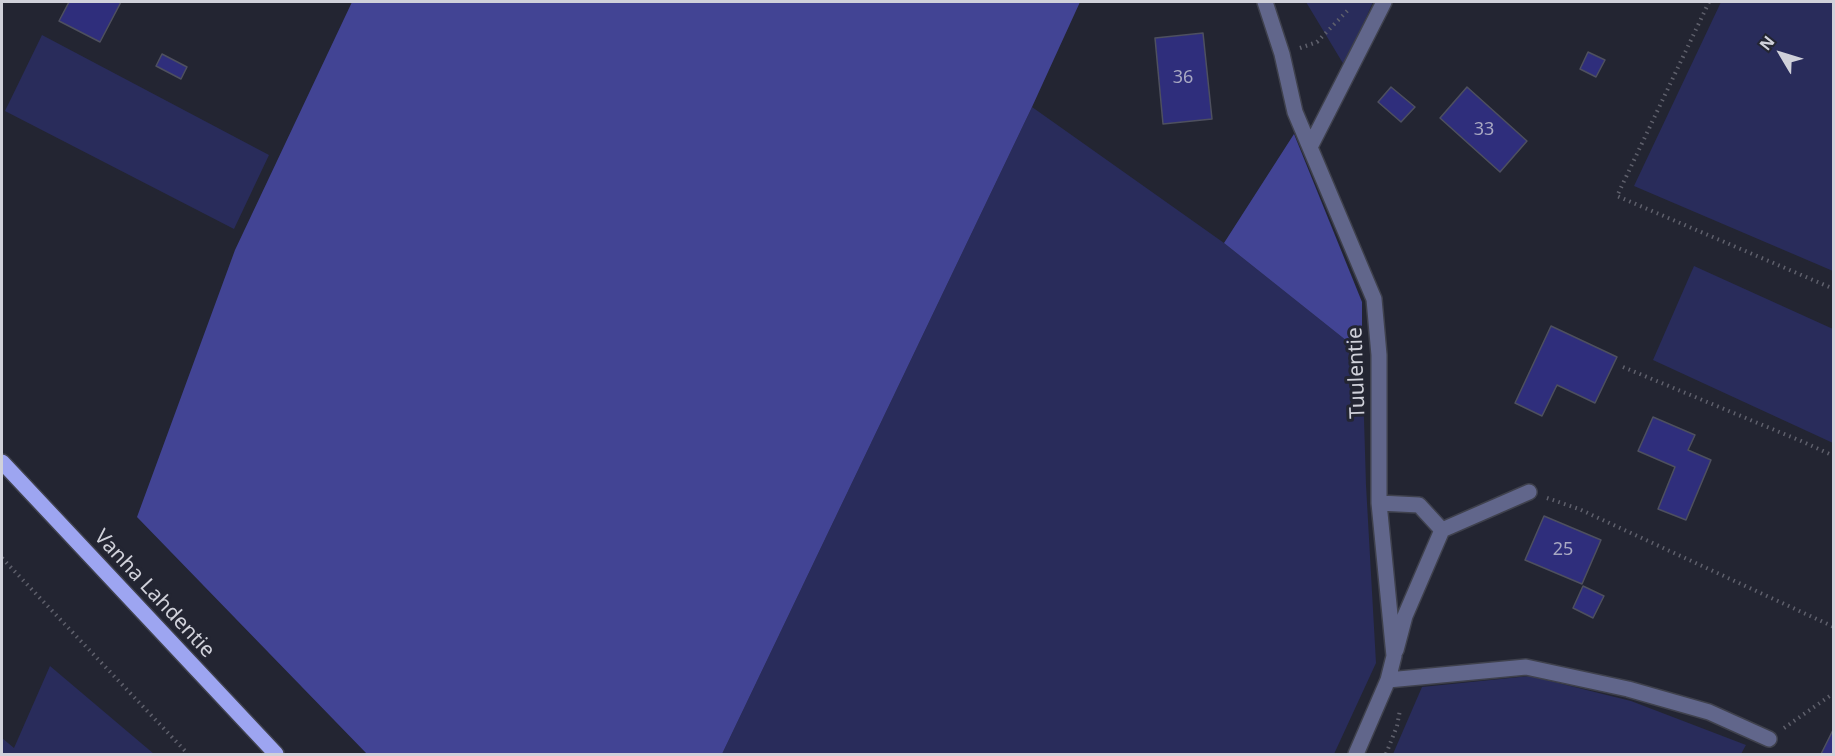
<!DOCTYPE html>
<html>
<head>
<meta charset="utf-8">
<style>
	body { margin:0 }
	#map { position:relative; width:1835px; height:756px; overflow:hidden; background:#232532; font-family:"Noto Sans",sans-serif }
	canvas { display:block }
	.frame { position:absolute; inset:0; border:3px solid #d0d1da; pointer-events:none }
	.north { position:absolute; left:1751px; top:24px; width:60px; height:60px; -webkit-text-stroke:4px #232532; paint-order:stroke; rotate:308deg; font-size:16px; font-weight:700; line-height:24px; text-align:center; color:#d0d1da }
	.north::after { content:''; display:block; margin:auto; width:21px; height:27px; background:#d0d1da; clip-path:polygon(50% 0,100% 100%,50% 72%,0 100%) }
</style>
</head>
<body>
<div id="map">
<canvas width="1835" height="756"></canvas>
<div class="frame"></div>
<div class="north">N</div>
</div>
<script>
const context = document.querySelector('canvas').getContext('2d');
context.lineJoin = 'round';
function fill(path, color) {
  context.fillStyle = color;
  context.fill(path, 'evenodd');
}
function stroke(path, color, width, dash) {
  context.strokeStyle = color;
  context.lineWidth = width;
  context.lineCap = dash ? 'butt' : 'round';
  context.setLineDash(dash || []);
  context.stroke(path);
}
function label(font, color, halo, rows, align = 'center') {
  context.font = font + ' "Noto Sans",sans-serif';
  context.lineWidth = 6;
  context.setLineDash([]);
  context.textBaseline = 'middle';
  context.strokeStyle = halo;
  context.fillStyle = color;
  for (const [text, x, y, turn = 0] of rows) {
    context.save();
    context.translate(x, y);
    context.rotate((+turn || 0) * Math.PI / 180);
    context.textAlign = isNaN(turn) ? turn : align;
    if (halo) context.strokeText(text, 0, 0);
    context.fillText(text, 0, 0);
    context.restore();
  }
}
const green = new Path2D(`
	M1306,2H1373L1345,65H1344Z
	M1721,2H1833V271L1634,186Z
	M42,35L269,155L234,229L5,111Z
	M1032,107L1224,243L1362,353L1366,485L1376,663L1334,754H722Z
	M1694,266L1833,329V443L1653,360Z
	M50,666L154,754H2V738L14,748Z
	M1530,676L1631,701L1746,745L1741,754H1393L1422,687Z`);
const forest = new Path2D(`
	M352,2H1080L1032,107L722,754H367L137,517L235,250Z
	M1294,134L1362,302V353L1224,243Z`);
const building = new Path2D(`
	M69,2H121L100,42L59,21Z
	M1203,33L1212,119L1163,124L1155,38Z
	M1588,52L1605,60L1596,77L1580,69Z
	M162,54L187,67L181,79L156,66Z
	M1391,87L1415,107L1401,122L1378,102Z
	M1467,87L1527,141L1500,172L1440,118Z
	M1551,326L1617,357L1595,403L1557,385L1542,416L1515,403Z
	M1653,417L1695,435L1688,450L1711,460L1686,520L1658,509L1675,467L1638,451Z
	M1544,516L1601,540L1582,584L1525,560Z
	M1583,586L1604,596L1593,618L1573,608Z
	M1834,728V754H1821Z`);
const path = new Path2D(`
	M1709,2L1617,196L1834,289
	M1300,48L1317,42L1350,8
	M1623,367L1801,441L1834,456
	M1547,498L1579,509L1834,627
	M2,558L188,754
	M1784,728L1834,693
	M1386,754L1397,726L1400,710`);
const minor = new Path2D(`
	M1265,2L1282,54L1295,112L1374,299L1379,355V503L1394,656L1388,680L1356,754
	M1310,147L1384,2
	M1379,503L1419,505L1442,530
	M1396,650L1405,616L1442,530L1529,492
	M1388,680L1526,667L1628,689L1709,712L1769,739`);
const major = new Path2D(`
	M2,462L276,754`);
const numberNames = [
	["36",1183,78],
	["33",1484,130],
	["25",1563,550]
];
const streetNames = [
	["Tuulentie",1357,373,-92],
	["Vanha Lahdentie",154,594,47]
];
fill(green, '#292c5b');
fill(forest, '#424494');
fill(building, '#2f2e7c');
stroke(building, '#4e505f', 1.5);
stroke(minor, '#3f414d', 18);
stroke(major, '#3f414d', 18);
stroke(path, '#5f606c', 4, [1.5, 4.5]);
stroke(minor, '#61668b', 15);
stroke(major, '#9da5f1', 15);
label('18px', '#a8a8c2', null, numberNames);
label('21px', '#d0d1da', '#232532', streetNames);
</script>
</body>
</html>
